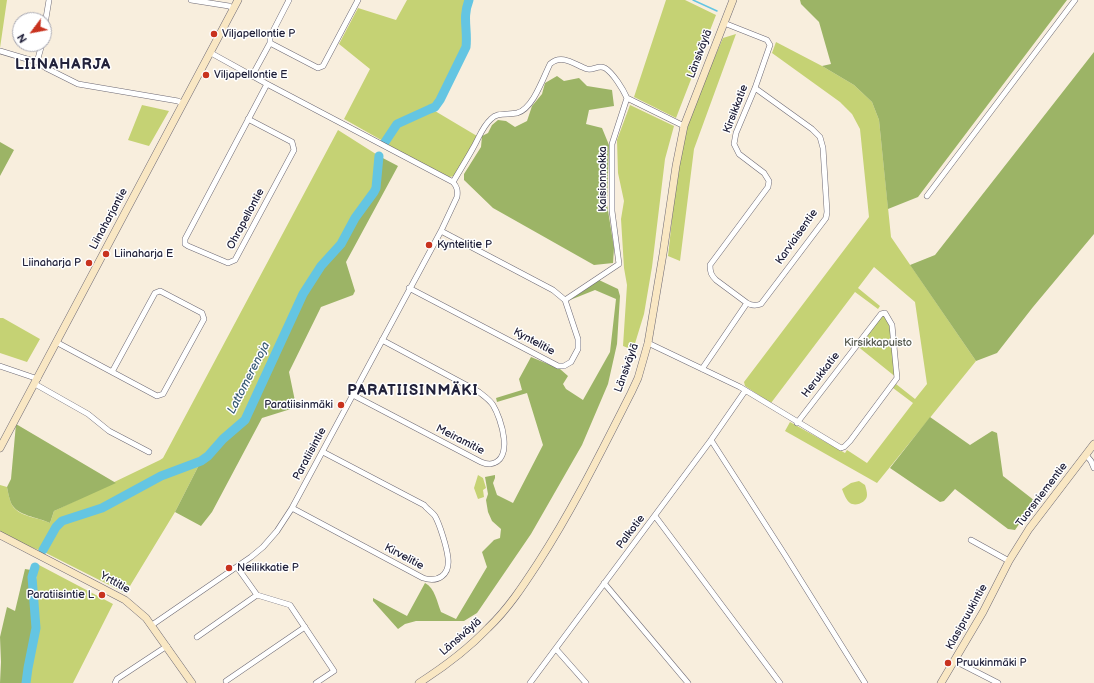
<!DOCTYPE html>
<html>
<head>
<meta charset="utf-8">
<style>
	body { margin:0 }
	#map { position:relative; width:1094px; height:683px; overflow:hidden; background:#f8eedd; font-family:"Balsamiq Sans",sans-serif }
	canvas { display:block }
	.north { position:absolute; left:12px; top:12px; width:40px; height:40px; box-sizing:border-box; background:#fff; border:1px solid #a7a7b1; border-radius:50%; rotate:238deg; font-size:11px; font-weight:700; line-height:16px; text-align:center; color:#22223b }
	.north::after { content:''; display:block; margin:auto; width:14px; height:18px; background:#c8321e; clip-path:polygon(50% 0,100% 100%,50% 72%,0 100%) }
</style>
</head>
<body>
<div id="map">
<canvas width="1094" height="683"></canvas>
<div class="north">N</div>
</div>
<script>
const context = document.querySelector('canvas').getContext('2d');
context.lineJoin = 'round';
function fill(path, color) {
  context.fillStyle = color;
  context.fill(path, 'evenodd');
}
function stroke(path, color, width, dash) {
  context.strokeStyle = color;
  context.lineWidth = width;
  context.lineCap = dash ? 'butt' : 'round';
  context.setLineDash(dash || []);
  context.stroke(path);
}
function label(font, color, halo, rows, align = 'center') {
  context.font = font + ' "Balsamiq Sans",sans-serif';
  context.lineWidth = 3;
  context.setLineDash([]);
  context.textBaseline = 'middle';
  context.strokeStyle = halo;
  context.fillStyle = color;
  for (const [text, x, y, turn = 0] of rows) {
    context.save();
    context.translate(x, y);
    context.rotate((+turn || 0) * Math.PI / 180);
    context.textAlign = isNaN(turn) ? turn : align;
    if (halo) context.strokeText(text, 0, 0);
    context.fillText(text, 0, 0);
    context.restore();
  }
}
const green = new Path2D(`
	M0,0H7L0,48Z
	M407,0H466C459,16 467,28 464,43C461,60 445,88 436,102C424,112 407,113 396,123C390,128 387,135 383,141L344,119L370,69L339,44L358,8L396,20Z
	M666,0H685L716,15L676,118L634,97Z
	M736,34L694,149L680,261L668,256C673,216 675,171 685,132C693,101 711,67 723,38Z
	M776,42L822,66L854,85L872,102L879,120L891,237L976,361L877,483L785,431L790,422L845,453L847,450L867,463L913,403L893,388L896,384L915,399L927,384L915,302L874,267L858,288L880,306L878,309L855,292L771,403L745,386L744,382L869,217L860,129L852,114L840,102L772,53Z
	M142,105L169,111L149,146L128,140Z
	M630,105L674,126L665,159L652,267L644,314L633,350L623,346L627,285L624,268L621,219L624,201L618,173L617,140Z
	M435,111L477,136L455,176L449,177L388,145L399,126Z
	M338,130L379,156L376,188L374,192L355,218L341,244L321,266L303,294L245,420L223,439L208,456L201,461L175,512L130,586L127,594L44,552L49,540L41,551L0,535V485L7,487C8,492 9,498 11,503C17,517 38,517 50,523L54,511L160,460L163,458Z
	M881,314L891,320L897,378L856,345Z
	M0,318H3L40,339L27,362L0,353Z
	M478,475L483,478L486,488L483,490L484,497L478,499L474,488Z
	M859,481L865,485C866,488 867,492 867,495C867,502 856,507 850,503C846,500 844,494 842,489L851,483Z
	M39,565L113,604L73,683H29L30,666L38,634L35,590L37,571Z`);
const forest = new Path2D(`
	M800,0H1067L918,197L888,209L879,120L872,102L854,85L822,66L831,64L819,22L801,4Z
	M1094,52V234L1033,307L997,353L976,361L910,265L935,255Z
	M557,76L564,81L579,78L587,86L612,90L614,106L589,110L586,124L602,128L609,145L607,204L614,248L613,263L594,265L493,208L464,180V174L481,147L482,136L488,133L492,125L498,120L506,121L515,127L527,121L532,106L542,94L545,83Z
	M0,142L14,150L0,176Z
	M379,156L398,166L346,262L355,291L353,295L321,307L289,372L295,401L294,408L262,418L212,512L201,526L175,512L201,461L208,456L223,439L245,420L303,294L321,266L341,244L355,218L374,192L376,188Z
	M599,280L618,289L620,296L617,344L608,384L582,445L531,534L477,613L464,621H416L405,624L398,629L373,601V598L407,616L425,583C435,588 437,602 441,612L456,619L487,567L482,552L494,540L500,538L501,529L492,521L488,512L486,500L488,494L485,477L495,475V478L493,483L497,495L513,503L543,445L527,393L497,402L496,398L522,390L519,379L531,357L560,369L568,376L563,384L566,389L583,400L610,352L616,299L595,290L570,300Z
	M930,417L970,445L992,431L997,433L1003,476L1035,501L1015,530L1008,529L955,489L944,501L940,502L890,468Z
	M16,424L116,483L54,511L50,523C38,517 17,516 11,503C9,498 8,492 7,487L11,479Z
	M25,569L31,570L30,578L32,585L31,603L34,626L33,637L26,666L24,683H0L1,662L0,637L7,607L15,611Z`);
const stream = new Path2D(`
	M693,0L717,11`);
const river = new Path2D(`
	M385,142L397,124L430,109L435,107L440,100L466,47C468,29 462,18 469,0
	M43,550L56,527L62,521L102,508L161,476L201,461L208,456L223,439L245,420L303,294L321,266L341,244L355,218L374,192L376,188L379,156
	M26,683L28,668L36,628L32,577L35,567`);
const street = new Path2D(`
	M191,0L229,6L234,9
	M724,23L767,40L770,45L755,88L736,133L734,144L739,154L764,173L769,181L768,187L710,265C710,272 711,275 716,280L747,303C752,306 756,306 761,304L826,218L827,212L823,148L820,137L812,129L755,88
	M44,30L49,0
	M270,43V37L289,0
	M0,51L37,62L46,68L78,84L178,101L183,104
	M37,62L42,44
	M252,76L270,43L318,68L323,66L358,0
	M627,98L684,126
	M248,119L292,142L294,150L235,260L228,263L188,246L185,244V239L267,84
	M453,182C460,170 467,159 473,148C479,138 482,127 491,119C497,112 508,115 517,113C533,109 543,78 550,64C562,53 575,65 587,69C593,71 599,64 605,68C613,73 623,89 627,98L612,144V211L619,264L565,300
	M927,196L1075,0
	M409,288L558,366H564L571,362L578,349V339L565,300L553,290L441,231
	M56,342L157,396L163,394L204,319L202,313L160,291L155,293L112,372
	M648,343L740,387L841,448L844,447L850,441L897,378L892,325L885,313L881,314L797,423
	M0,366L38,379
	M702,369L747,303
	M35,384L88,414L109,431L149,452
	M353,395L481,462C483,463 487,464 490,464C515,461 501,418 493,405C490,400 484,396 479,392L382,340
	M711,440L785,555L865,683
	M1086,455L1091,461L1094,468
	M292,508L423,578C438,583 450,575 448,558C447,548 440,525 435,516C432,512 427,509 424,505L323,452
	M655,516L780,683
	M971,540L1009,561
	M237,567L257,595L290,605L334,671L316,683
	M604,583L688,683
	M152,625L251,557L263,547L277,531L292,508L441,231L457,197C458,190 457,187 453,182L267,84L211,53
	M197,637L257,595
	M556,649L586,683
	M955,661L998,683
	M226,681L305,627
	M115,683L117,679L167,646
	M530,683L711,440L745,391`);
const secondary = new Path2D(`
	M0,448L238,0
	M0,535L125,600L146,618L192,683
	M419,683C444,667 468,649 488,628C508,609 523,586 538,563C573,509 602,450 631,393L638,378L648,343L663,254L676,166L684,126L733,0
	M941,683L983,612L1009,561L1029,529L1094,444`);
const markers = [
	[214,34,4,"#c8321e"],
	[206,75,4,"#c8321e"],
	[429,245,4,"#c8321e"],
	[106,254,4,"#c8321e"],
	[89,263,4,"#c8321e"],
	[341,405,4,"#c8321e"],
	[229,568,4,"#c8321e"],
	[102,595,4,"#c8321e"],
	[948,663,4,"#c8321e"]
];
const poiNames = [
	["Viljapellontie P",222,34],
	["Viljapellontie E",214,75],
	["Kyntelitie P",437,245],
	["Liinaharja E",114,254],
	["Liinaharja P",81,263,"right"],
	["Paratiisinmäki",333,405,"right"],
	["Neilikkatie P",237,568],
	["Paratiisintie L",94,595,"right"],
	["Pruukinmäki P",956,663]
];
const streetNames = [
	["Länsiväylä",700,54,-69],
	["Kirsikkatie",736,109,-69],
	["Kaisionnokka",603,179,-90],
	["Liinaharjantie",109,219,-62],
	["Ohrapellontie",246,219,-62],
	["Karviaisentie",797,237,-55],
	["Kyntelitie",534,342,28],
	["Länsiväylä",627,368,-70],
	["Herukkatie",821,375,-52],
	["Meiramitie",460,440,27],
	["Paratiisintie",310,454,-62],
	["Tuorsniementie",1042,495,-53],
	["Palkotie",631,532,-53],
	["Kirvelitie",404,557,28],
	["Yrttitie",115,583,29],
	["Klasipruukintie",967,617,-61],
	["Länsiväylä",461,637,-41]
];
const parkNames = [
	["Kirsikkapuisto",878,343]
];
const waterNames = [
	["Lattomerenoja",249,378,-63]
];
const districtNames = [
	["LIINAHARJA",63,65],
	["PARATIISINMÄKI",413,391]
];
fill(green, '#c5d274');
fill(forest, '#9cb466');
stroke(stream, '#64c5e2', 1.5);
stroke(river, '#64c5e2', 9);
stroke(street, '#6d6974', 6);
stroke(secondary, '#6d6974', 8);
stroke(street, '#fff', 5);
stroke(secondary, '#f9e7c3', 7);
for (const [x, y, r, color] of markers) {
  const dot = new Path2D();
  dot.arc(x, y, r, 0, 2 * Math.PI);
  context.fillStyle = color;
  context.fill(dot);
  stroke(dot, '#fff', 1.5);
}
label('11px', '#22223b', '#fff', poiNames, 'left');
label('11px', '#22223b', '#fff', streetNames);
label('11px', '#53574c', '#fff', parkNames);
label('italic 12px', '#395b75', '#fff', waterNames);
context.letterSpacing = '1px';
label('bold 15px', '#22223b', '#fff', districtNames);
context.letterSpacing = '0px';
</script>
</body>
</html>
